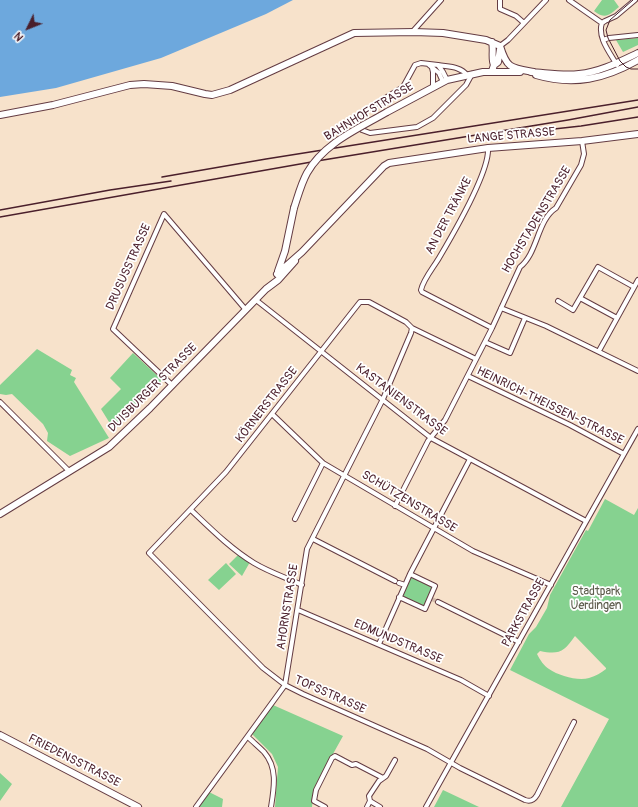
<!DOCTYPE html>
<html>
<head>
<meta charset="utf-8">
<style>
	body { margin:0 }
	#map { position:relative; width:638px; height:807px; overflow:hidden; background:#f7e2cb; font-family:Pangolin,sans-serif }
	canvas { display:block }
	.north { position:absolute; left:8px; top:8px; width:40px; height:40px; -webkit-text-stroke:3px #fff; paint-order:stroke; rotate:227deg; font-size:11px; font-weight:700; line-height:16px; text-align:center; color:#4a1f2b }
	.north::after { content:''; display:block; margin:auto; width:14px; height:18px; background:#4a1f2b; clip-path:polygon(50% 0,100% 100%,50% 72%,0 100%) }
</style>
</head>
<body>
<div id="map">
<canvas width="638" height="807"></canvas>
<div class="north">N</div>
</div>
<script>
const context = document.querySelector('canvas').getContext('2d');
context.lineJoin = 'round';
function fill(path, color) {
  context.fillStyle = color;
  context.fill(path, 'evenodd');
}
function stroke(path, color, width, dash) {
  context.strokeStyle = color;
  context.lineWidth = width;
  context.lineCap = dash ? 'butt' : 'round';
  context.setLineDash(dash || []);
  context.stroke(path);
}
function label(font, color, halo, rows, align = 'center') {
  context.font = font + ' Pangolin,sans-serif';
  context.lineWidth = 3.5;
  context.setLineDash([]);
  context.textBaseline = 'middle';
  context.strokeStyle = halo;
  context.fillStyle = color;
  for (const [text, x, y, turn = 0] of rows) {
    context.save();
    context.translate(x, y);
    context.rotate((+turn || 0) * Math.PI / 180);
    context.textAlign = isNaN(turn) ? turn : align;
    if (halo) context.strokeText(text, 0, 0);
    context.fillText(text, 0, 0);
    context.restore();
  }
}
const green = new Path2D(`
	M602,0H614L619,7C609,15 606,20 594,11Z
	M638,38V45L623,52L616,40Z
	M37,349L72,370L70,375L76,378L74,382L109,438L70,456L47,441L48,433L43,424L12,394L6,395L0,394V385Z
	M133,353L161,379V382L114,430L101,409L121,389L110,378Z
	M605,499L634,515L638,508V807H561L609,719L510,670L529,634L536,627L547,608L550,595L586,530L588,531ZM575,636L606,668V669C601,673 596,676 589,678C578,681 559,676 549,669C544,666 540,660 537,654L540,651C559,655 564,652 575,636Z
	M238,555L250,562L242,576L229,564Z
	M226,563L236,574L219,590L208,580Z
	M411,576L433,587L423,607L401,596Z
	M273,705L343,736L314,788L312,807H275L278,767L272,754L252,734Z
	M0,773L12,784L0,801Z
	M443,790L479,807H434Z
	M209,792L223,799L222,807H198Z`);
const water = new Path2D(`
	M0,0H293L266,14L161,58L56,88L0,97Z`);
const streetTunnel = new Path2D(`
	M432,599L438,602`);
const street = new Path2D(`
	M500,0V9L516,16L524,23
	M569,0L602,23
	M602,23C597,37 610,53 617,65
	M602,23L605,21L616,16L635,0
	M414,32V30L441,0
	M603,40L609,38L638,35
	M500,46L508,40L546,0
	M429,65L439,73L443,82
	M438,65C448,67 460,66 467,75
	M432,68L433,72V87
	M447,80L443,72L438,65L421,63L415,65L403,87L358,115L356,119L358,124L362,130L370,133L417,127L433,118L466,85L472,74
	M488,148C490,172 452,236 439,258C433,268 423,280 421,290L422,292L492,328
	M580,298L617,318
	M256,300L431,438L586,521
	M558,301L573,310L598,267L634,287
	M501,308L546,326L638,371
	M485,342L510,353L525,318
	M600,349L638,280
	M476,359L412,328L406,322L369,302H360L226,472L149,553L263,668L285,685L303,694L427,749L460,768L525,800C531,802 534,800 537,795L574,722
	M468,376L570,425L624,454
	M172,385L113,329L164,214L246,310
	M0,402L69,471
	M272,414L323,463L473,551L551,585
	M395,506L428,441L445,420L492,328L520,267C538,253 537,220 556,208L581,165L584,154L582,141
	M191,510C211,529 231,549 254,563C269,572 287,578 302,585
	M295,519L323,463
	M313,539L395,581
	M399,583L405,585
	M399,597L425,609L435,586L410,574
	M438,602L519,642
	M298,610L461,680L489,696
	M379,644L410,574L470,459
	M248,737C253,742 259,747 264,752C278,768 274,788 271,807
	M370,801L369,796L379,781L386,776L395,760
	M196,807L285,685L307,549L383,399L411,333L412,328
	M325,807L314,801L316,790L332,758L335,756L352,765L356,764L383,778
	M367,807L370,801L380,807
	M426,807L638,429`);
const secondary = new Path2D(`
	M492,42C494,50 491,58 494,65
	M492,71L494,65L498,62L500,49
	M531,72C547,73 563,76 579,74C600,72 619,62 638,53
	M536,75C574,86 605,79 638,60
	M387,112L447,80L483,72H520
	M0,115L53,105L130,85L144,84L172,86L205,94L212,95L230,90L354,33L414,32L443,33L486,40L500,46C507,69 511,68 534,72
	M278,271L285,251L294,208
	M277,274L302,252L384,166L389,163L488,148L582,141L638,134
	M0,514L109,447L150,408L266,289L278,280L295,261
	M0,735L138,807`);
const tram = new Path2D(`
	M633,0L610,20L606,30L608,38L620,61L626,67L631,69H638`);
const rail = new Path2D(`
	M527,132L581,126L638,117
	M162,177L266,159L638,100
	M0,210L110,190L171,181
	M0,217L317,161L568,120L638,107`);
const secondaryBridge = new Path2D(`
	M294,208C298,196 301,184 307,173C324,143 358,129 387,112`);
const streetNames = [
	["BAHNHOFSTRASSE",369,112,-31],
	["LANGE STRASSE",511,136,-5],
	["AN DER TRÄNKE",449,216,-62],
	["HOCHSTADENSTRASSE",537,220,-59],
	["DRUSUSSTRASSE",129,267,-66],
	["DUISBURGER STRASSE",153,388,-45],
	["KASTANIENSTRASSE",401,400,37],
	["KÖRNERSTRASSE",267,405,-52],
	["HEINRICH-THEISSEN-STRASSE",550,406,26],
	["SCHÜTZENSTRASSE",409,502,31],
	["AHORNSTRASSE",288,607,-81],
	["PARKSTRASSE",524,613,-61],
	["EDMUNDSTRASSE",398,642,23],
	["TOPSSTRASSE",330,695,24],
	["FRIEDENSSTRASSE",74,761,27]
];
const parkNames = [
	["Stadtpark",596,592],
	["Uerdingen",596,606]
];
fill(green, '#86d290');
fill(water, '#6da8dd');
stroke(streetTunnel, '#d4bbab', 4, [4, 2]);
stroke(street, '#643c43', 6);
stroke(secondary, '#643c43', 8);
stroke(street, '#fff', 4);
stroke(secondary, '#fff', 6);
stroke(tram, '#4a1f2b', 1);
stroke(rail, '#4a1f2b', 1.5);
stroke(secondaryBridge, '#643c43', 8, []);
stroke(secondaryBridge, '#fff', 6);
label('12px', '#4a1f2b', '#fff', streetNames);
label('12px', '#5f5e4e', '#fff', parkNames);
</script>
</body>
</html>
